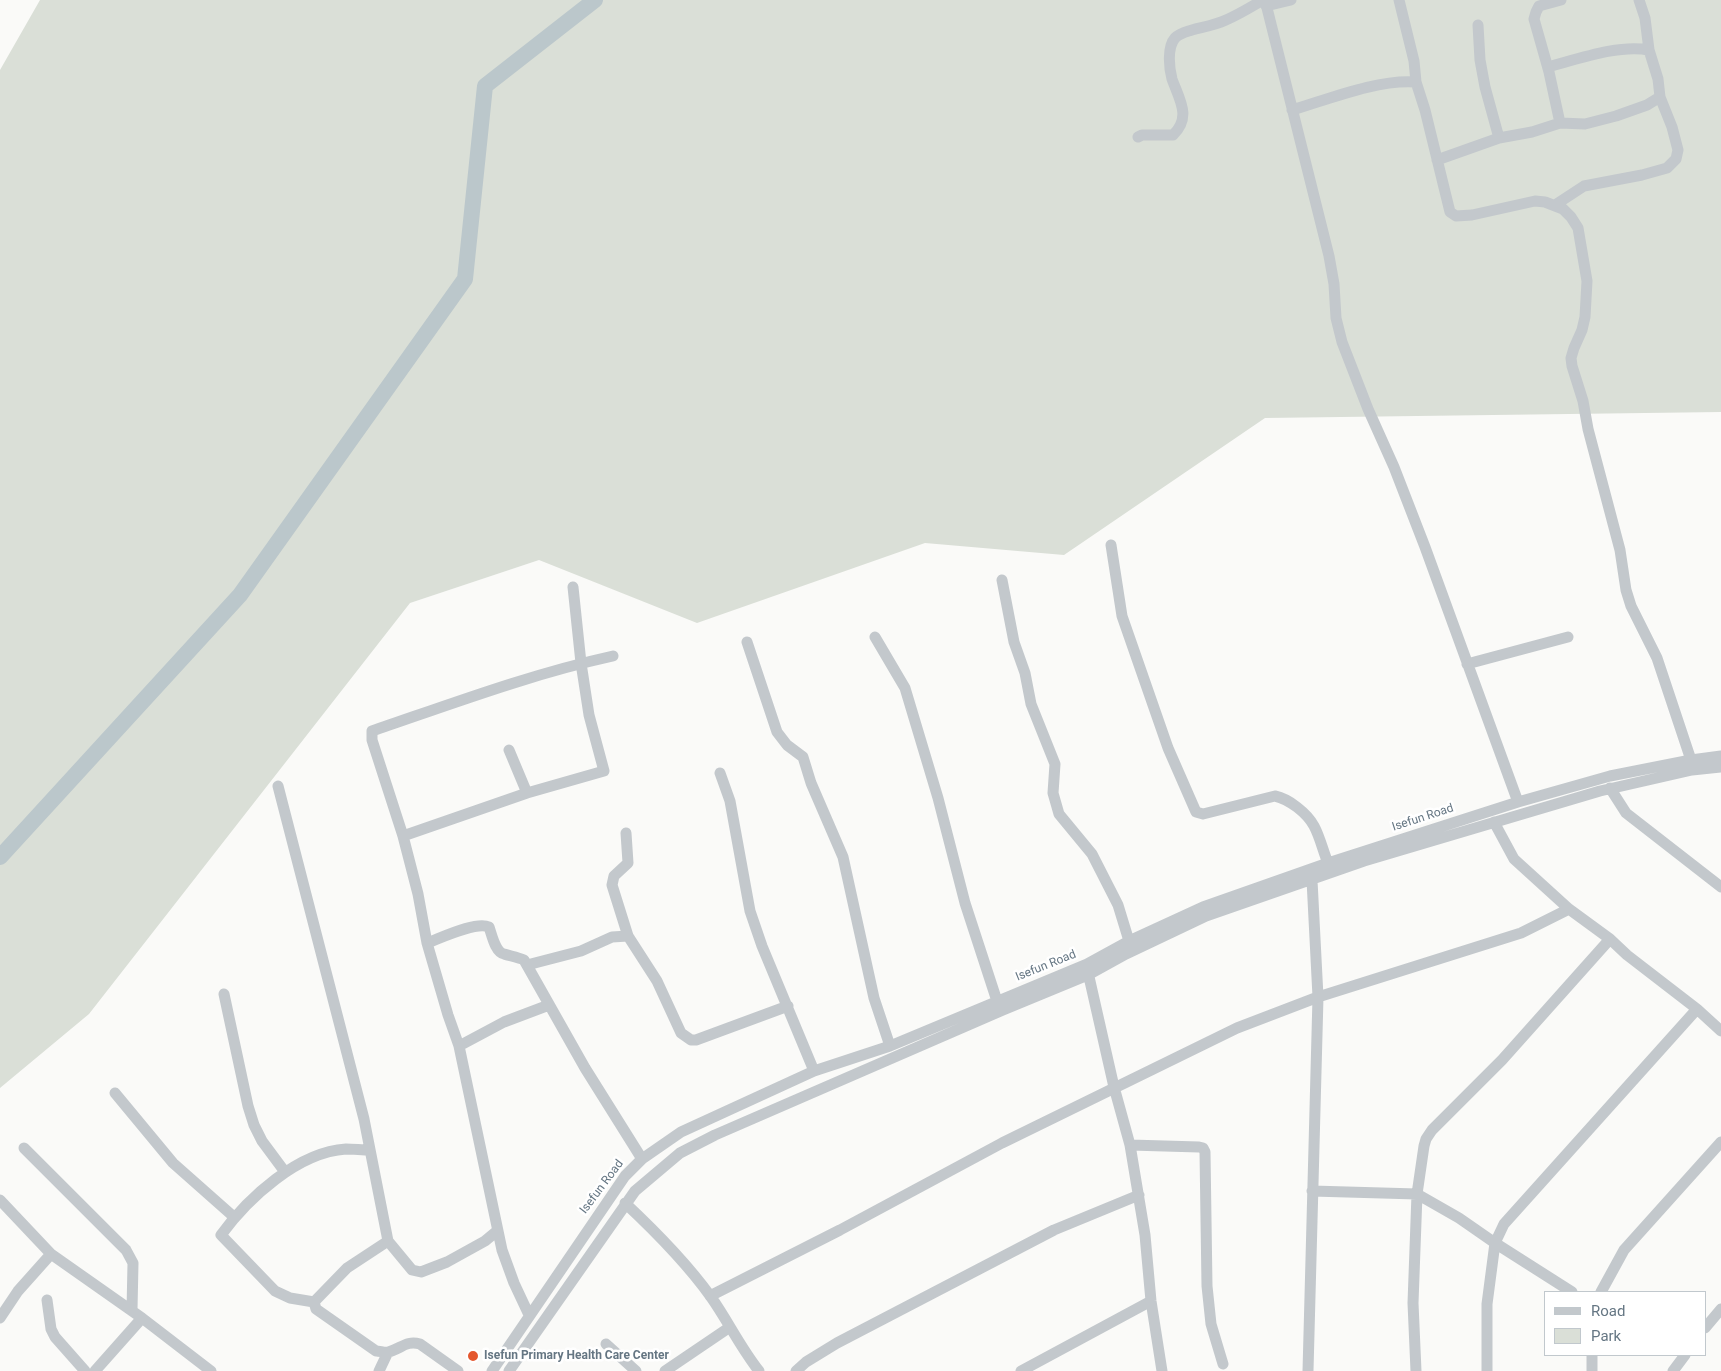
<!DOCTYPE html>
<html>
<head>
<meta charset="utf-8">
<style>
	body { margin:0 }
	#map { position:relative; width:1721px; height:1371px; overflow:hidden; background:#fafaf8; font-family:Roboto,sans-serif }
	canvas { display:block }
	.legend { position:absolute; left:1544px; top:1291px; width:162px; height:65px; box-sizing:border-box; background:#fff; border:1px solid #c1c8cd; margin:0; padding:6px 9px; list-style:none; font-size:15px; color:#657683 }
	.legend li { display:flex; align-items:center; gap:10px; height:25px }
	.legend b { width:25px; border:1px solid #c1c8cd }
</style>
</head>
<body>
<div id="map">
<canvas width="1721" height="1371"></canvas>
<ul class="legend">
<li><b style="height:6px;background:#c3c8cc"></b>Road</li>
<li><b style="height:14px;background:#dadfd7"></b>Park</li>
</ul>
</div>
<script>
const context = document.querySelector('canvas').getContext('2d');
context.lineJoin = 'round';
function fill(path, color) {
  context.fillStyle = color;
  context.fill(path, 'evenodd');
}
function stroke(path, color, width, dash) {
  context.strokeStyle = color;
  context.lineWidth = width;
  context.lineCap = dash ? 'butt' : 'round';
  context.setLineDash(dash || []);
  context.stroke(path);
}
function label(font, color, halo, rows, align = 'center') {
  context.font = font + ' Roboto,sans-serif';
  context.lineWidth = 5;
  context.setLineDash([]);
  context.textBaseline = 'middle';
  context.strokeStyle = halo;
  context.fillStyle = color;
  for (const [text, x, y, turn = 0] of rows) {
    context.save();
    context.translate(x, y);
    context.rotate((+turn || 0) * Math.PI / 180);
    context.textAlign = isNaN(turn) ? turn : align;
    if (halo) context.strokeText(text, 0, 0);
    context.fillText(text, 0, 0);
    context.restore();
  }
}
const green = new Path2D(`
	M40,0H1721V412L1265,418L1064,555L925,543L697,623L539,560L410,603L89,1014L0,1088V70Z`);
const river = new Path2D(`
	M0,857L240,595L465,279L485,86L595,0`);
const minor = new Path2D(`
	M1265,0L1329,256L1334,284L1336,318L1342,342L1368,409L1394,467L1425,547L1518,802
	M1399,0L1414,61L1416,82L1425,110L1450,212L1456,216L1472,215L1535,201L1545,202L1563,209L1571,217L1578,228L1587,281L1585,317L1582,330L1574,348L1571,358L1572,366L1583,401L1588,429L1620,550L1626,590L1631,606L1657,658L1691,760
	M1266,6L1291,0
	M1478,25L1480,60L1485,87L1499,138
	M1548,67C1578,59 1619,44 1649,50
	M1292,110C1329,99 1378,79 1416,82
	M1560,123L1549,72L1534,19L1536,12L1539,6L1561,0
	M1138,137L1142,135H1173C1192,117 1179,99 1172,79C1169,68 1167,47 1175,38C1180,33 1186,32 1192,30C1203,27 1215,25 1226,20C1238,15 1251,7 1263,0
	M1437,160L1499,138L1532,132L1560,123L1585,124L1616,116L1647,105L1660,97
	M1555,205L1584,186L1642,175L1667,168L1676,159L1678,150L1672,127L1660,97L1658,79L1649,50L1645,18L1639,0
	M1111,545L1122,616L1168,748L1196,812L1203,814L1275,796C1289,799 1307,813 1314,826C1320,837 1323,851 1328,863
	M1002,580L1014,642L1025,673L1031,704L1055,764L1053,793L1059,814L1092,854L1118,905L1129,941
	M875,637L905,688L938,798L965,903L997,1001
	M747,642L777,732L787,745L803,757L811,783L843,857L874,998L890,1046
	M1467,664L1568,637
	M509,750L527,793
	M720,773L730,801L750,911L762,946L814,1071
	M278,786L364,1119L388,1241L412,1270L421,1272L447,1262L485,1241L497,1231
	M1610,788L1626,813L1721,887
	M1494,822L1514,859L1569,909L1610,939L1627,955L1697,1009L1721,1031
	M626,833L628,863L614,876L612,885L628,936L657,981L681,1033L691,1040H696L788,1006
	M403,836L527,793L604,771L589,715L581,663L573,587
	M427,943C441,938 476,921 489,927C492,935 495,952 504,954C510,956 517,957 524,960L585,1068L642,1159
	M527,965L581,951L612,937L628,936
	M1087,968L1114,1087L1130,1145L1145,1235L1151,1301L1162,1371
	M224,994L248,1106L254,1125L262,1141L285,1172
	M459,1046L504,1022L549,1005
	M115,1093L173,1163L234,1217
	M1130,1145L1199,1147L1203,1148L1205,1152L1207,1286L1211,1324L1223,1364
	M24,1148L126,1250L133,1263L132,1310
	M1312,1191L1417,1194L1459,1218L1495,1243L1572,1292
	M0,1200L51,1254L142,1318L211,1371
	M625,1203C656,1232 686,1262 711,1297C728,1321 740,1347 759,1371
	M388,1241L347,1268L314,1302L316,1309L376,1351C380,1351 385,1353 388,1352C401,1349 406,1340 420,1344L458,1371
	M1601,1292L1624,1250L1721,1142
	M710,1296L840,1230L1002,1143L1237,1028L1318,997L1521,933L1569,909
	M47,1300L51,1329L55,1337L85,1371
	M314,1302L290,1298L275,1291L221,1235C248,1198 298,1152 346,1149C354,1149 362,1150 370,1150
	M529,1315L514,1283L502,1250L459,1046L448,1015L427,943L418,894L403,836L372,740V731C451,704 531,674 613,656
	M0,1318L18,1291L51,1254
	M1705,1328L1721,1309
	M606,1344L636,1371
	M95,1371L142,1318
	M379,1371L388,1352
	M492,1371L625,1176L642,1159L681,1132L814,1071L890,1046L1087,964L1129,941L1203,907L1328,863L1518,802L1610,776L1691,760L1721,756
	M509,1371L635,1191L680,1153L715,1135L1003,1010L1088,975L1126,954L1206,916L1364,861L1600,791L1692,770L1721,767
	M665,1371L730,1327
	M796,1371L806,1362L837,1343L1054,1230L1139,1195
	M1021,1371L1151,1301
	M1308,1371L1318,997L1312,880
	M1416,1371L1413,1303L1417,1194L1424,1146L1426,1139L1432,1130L1502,1060L1610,939
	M1487,1371V1304L1495,1243L1504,1224L1697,1009
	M1592,1371V1355
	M1673,1371L1685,1355`);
const markers = [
	[473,1356,6,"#e4572e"]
];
const streetNames = [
	["Isefun Road",1423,818,-18],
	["Isefun Road",1046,966,-22],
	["Isefun Road",602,1187,-53]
];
const poiNames = [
	["Isefun Primary Health Care Center",484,1356]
];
fill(green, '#dadfd7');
stroke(river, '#bbc7cb', 16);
stroke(minor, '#c3c8cc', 11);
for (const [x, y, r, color] of markers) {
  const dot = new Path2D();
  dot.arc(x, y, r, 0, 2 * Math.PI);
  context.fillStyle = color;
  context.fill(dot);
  stroke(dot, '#fff', 2);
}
label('12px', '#657683', '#fff', streetNames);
label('bold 12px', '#657683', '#fff', poiNames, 'left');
</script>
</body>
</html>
